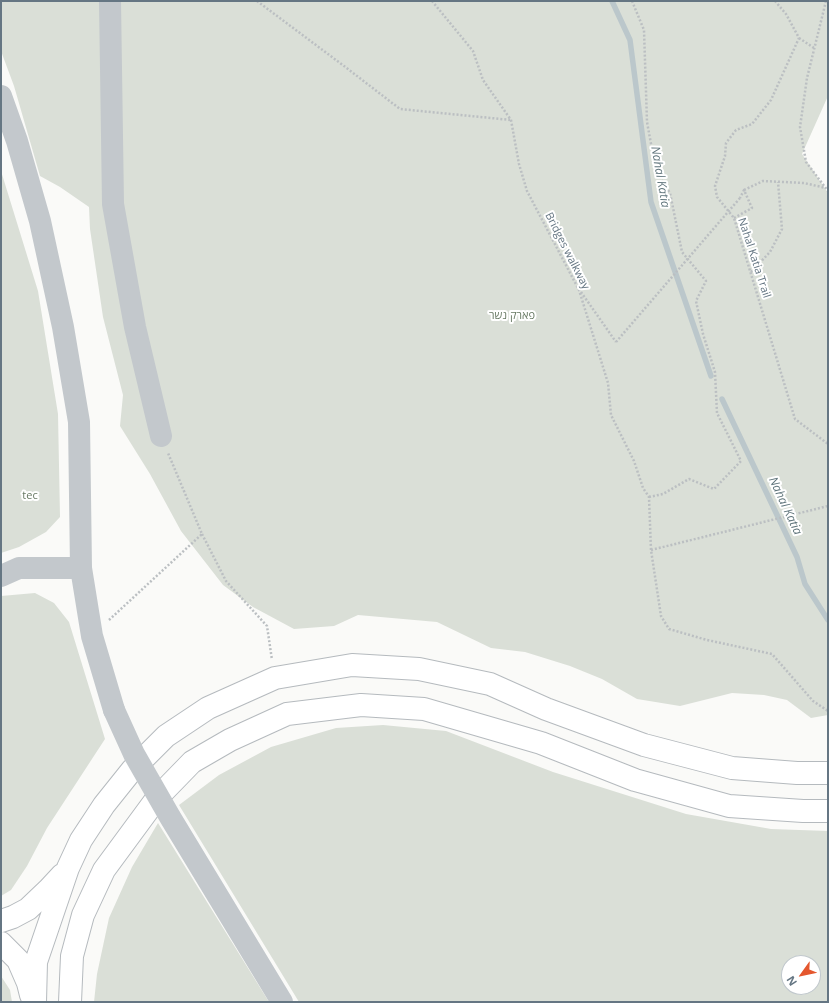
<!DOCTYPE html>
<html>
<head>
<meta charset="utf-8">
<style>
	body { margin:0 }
	#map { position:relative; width:829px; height:1003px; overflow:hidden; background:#fafaf8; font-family:"Open Sans",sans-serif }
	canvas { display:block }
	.frame { position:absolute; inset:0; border:2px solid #657683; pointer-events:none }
	.north { position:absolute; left:781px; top:955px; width:40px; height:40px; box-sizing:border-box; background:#fff; border:1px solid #c1c8cd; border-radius:50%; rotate:237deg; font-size:11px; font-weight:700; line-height:16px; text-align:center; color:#657683 }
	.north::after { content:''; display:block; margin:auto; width:14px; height:18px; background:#e4572e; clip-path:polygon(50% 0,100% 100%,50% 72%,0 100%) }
</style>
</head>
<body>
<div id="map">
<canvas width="829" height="1003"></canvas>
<div class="frame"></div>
<div class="north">N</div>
</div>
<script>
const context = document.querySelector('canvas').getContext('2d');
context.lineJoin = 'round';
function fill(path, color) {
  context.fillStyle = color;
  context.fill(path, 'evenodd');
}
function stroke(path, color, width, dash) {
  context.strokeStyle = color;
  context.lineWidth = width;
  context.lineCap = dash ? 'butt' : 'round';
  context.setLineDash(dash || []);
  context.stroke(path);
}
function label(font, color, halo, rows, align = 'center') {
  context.font = font + ' "Open Sans",Heebo,sans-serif';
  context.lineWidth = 4;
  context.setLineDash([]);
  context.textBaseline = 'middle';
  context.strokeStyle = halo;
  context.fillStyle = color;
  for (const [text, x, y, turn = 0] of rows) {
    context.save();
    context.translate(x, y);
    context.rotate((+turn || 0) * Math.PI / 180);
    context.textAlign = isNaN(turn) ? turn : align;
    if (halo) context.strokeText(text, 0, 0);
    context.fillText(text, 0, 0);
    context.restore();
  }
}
const green = new Path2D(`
	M1,1H828V96L802,154L828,193V715L811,718L787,700L764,695L732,693L680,706L637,699L602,679L570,666L525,652L491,648L437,622L358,615L334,626L294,629L253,607L223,585L181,531L150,474L120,426L123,395L103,317L90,229L89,207L60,187L40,176L14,86L1,51Z
	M1,171L38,291L58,414L60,517L46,532L19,547L1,553Z
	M35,593L54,603L69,622L105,739L47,828L27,866L11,890L1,896V596Z
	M383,725L446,731L553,772L686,814L771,829L828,831V1002H299L179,805L219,775L271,747L336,728ZM789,963H813V987H789Z
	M158,823L269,1002H94L97,974L109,918L132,867Z
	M1,976L10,990L12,1002H1Z`);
const stream = new Path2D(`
	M612,1L630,40L651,202L711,376
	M722,399L797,557L805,584L828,620`);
const path = new Path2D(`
	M257,1L344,66L400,109L511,120
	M432,1L473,51L483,80L511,120L519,164L527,191L579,290L608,383L611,415L634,461L643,488L649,497L651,550L661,616L669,629L707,640L772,654L813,701L828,711
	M632,1L644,30L647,122L656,171L670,193L682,252L706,281L696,301L703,334L715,372L717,413L741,461L714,489L689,479L663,494L649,497
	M775,1L786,14L799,38L771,100L752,124L736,130L726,143L725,156L715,186L717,197L734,218L795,419L828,444
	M826,1L807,78L800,127L806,162L828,191
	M799,38L814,48
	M744,190L763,181L804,183L826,188
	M734,218L752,208L744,190L740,198
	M751,272L770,252L782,229L778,182
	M581,292L616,342
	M202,534L226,581L267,626L272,660
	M651,550L828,506
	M109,620L202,534L168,453`);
const minor = new Path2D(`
	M110,1L113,204L135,327L161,436
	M1,96L17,141L40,221L63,327L79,422L81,568L92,636L114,710
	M1,576L19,568H81`);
const major = new Path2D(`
	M1,921L13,917L28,909L49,889L62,875
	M1,943L18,960L28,983L31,995
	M35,1002L36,962L68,868L81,840L104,805L132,770L166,736L208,708L275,678L352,665L419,669L490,684L546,709L644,745L732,768L797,773H828
	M70,1002L72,956L83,915L104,870L157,798L192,762L230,740L287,714L361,705L424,709L541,743L635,780L729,806L803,811H828`);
const pathBridge = new Path2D(`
	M616,342L740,198`);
const minorBridge = new Path2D(`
	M114,710L134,754L170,817L282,1002`);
const streetNames = [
	["Bridges walkway",567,251,63],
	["Nahal Katia Trail",754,258,72]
];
const parkNames = [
	["פארק נשר",512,316],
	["tec",30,496]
];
const waterNames = [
	["Nahal Katia",660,177,80],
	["Nahal Katia",785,506,65]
];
fill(green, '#dadfd7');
stroke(stream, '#bbc7cb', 5.5);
stroke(major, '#b5babe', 24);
stroke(path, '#bbbfc2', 2.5, [2, 2]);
stroke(minor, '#c3c8cc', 22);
stroke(major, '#fff', 22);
stroke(pathBridge, '#bbbfc2', 2.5, [2, 2]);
stroke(minorBridge, '#c3c8cc', 22);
label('11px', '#657683', '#fff', streetNames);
label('11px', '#687a64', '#fff', parkNames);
label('italic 12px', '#60757c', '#fff', waterNames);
</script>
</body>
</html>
